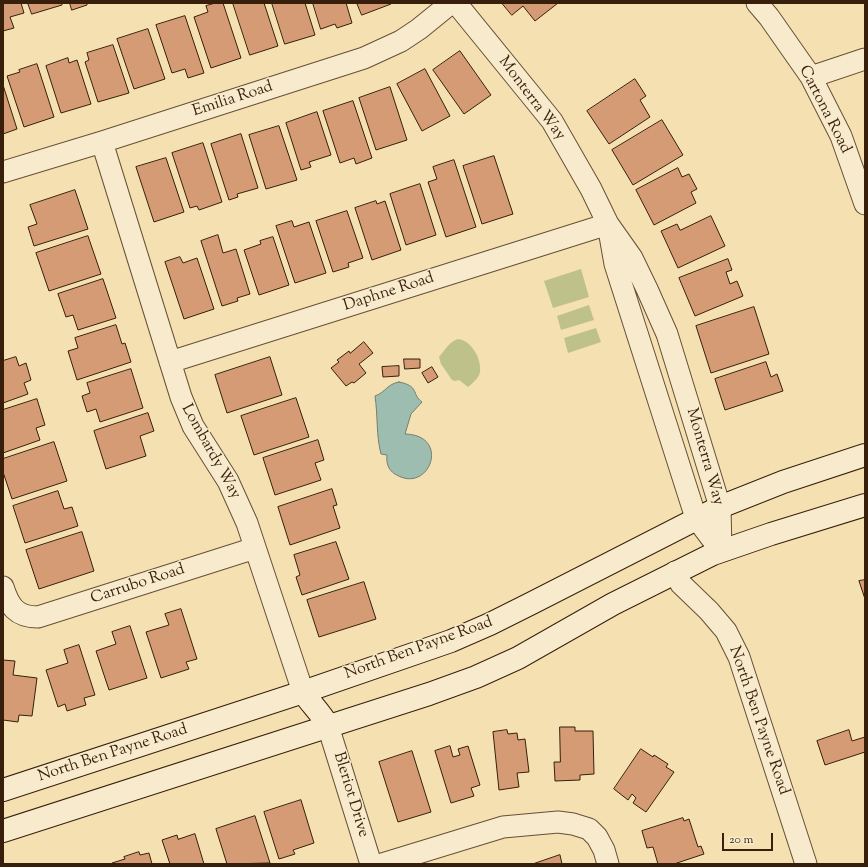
<!DOCTYPE html>
<html>
<head>
<meta charset="utf-8">
<style>
	body { margin:0 }
	#map { position:relative; width:868px; height:867px; overflow:hidden; background:#f5e0b2; font-family:"Sorts Mill Goudy",serif }
	canvas { display:block }
	.frame { position:absolute; inset:0; border:4px solid #371f0b; pointer-events:none }
	.scale { position:absolute; left:722px; top:833px; width:51px; height:18px; box-sizing:border-box; border:2px solid #371f0b; border-top:0; padding-left:5px; font-size:12px; line-height:14px; white-space:nowrap; color:#371f0b; -webkit-text-stroke:3px #f8ebcd; paint-order:stroke }
</style>
</head>
<body>
<div id="map">
<canvas width="868" height="867"></canvas>
<div class="frame"></div>
<div class="scale">20 m</div>
</div>
<script>
const context = document.querySelector('canvas').getContext('2d');
context.lineJoin = 'round';
function fill(path, color) {
  context.fillStyle = color;
  context.fill(path, 'evenodd');
}
function stroke(path, color, width, dash) {
  context.strokeStyle = color;
  context.lineWidth = width;
  context.lineCap = dash ? 'butt' : 'round';
  context.setLineDash(dash || []);
  context.stroke(path);
}
function label(font, color, halo, rows, align = 'center') {
  context.font = font + ' "Sorts Mill Goudy",serif';
  context.lineWidth = 3;
  context.setLineDash([]);
  context.textBaseline = 'middle';
  context.strokeStyle = halo;
  context.fillStyle = color;
  for (const [text, x, y, turn = 0] of rows) {
    context.save();
    context.translate(x, y);
    context.rotate((+turn || 0) * Math.PI / 180);
    context.textAlign = isNaN(turn) ? turn : align;
    if (halo) context.strokeText(text, 0, 0);
    context.fillText(text, 0, 0);
    context.restore();
  }
}
const green = new Path2D(`
	M581,269L589,297L553,308L544,281Z
	M589,305L594,320L561,330L557,316Z
	M596,328L601,342L568,353L564,338Z
	M458,339C471,340 482,359 480,372C479,378 473,383 468,387L459,380L455,381L452,380L441,364L439,357C445,350 449,342 458,339Z`);
const water = new Path2D(`
	M399,382C420,386 411,394 422,402L411,414L405,434C452,435 429,496 395,474C388,470 386,462 387,455L381,454C376,435 378,416 375,396C386,392 387,384 399,382Z`);
const building = new Path2D(`
	M3,3H21L24,13L10,17L14,28L3,31Z
	M28,3H62V5L32,14Z
	M70,3H87V5L72,10Z
	M216,3H223L241,58L211,68L194,17L208,12L206,6Z
	M233,3H264L278,46L250,55Z
	M272,3H305L315,35L285,44Z
	M313,3H346L352,23L337,28L335,24L321,29Z
	M357,3H391V4L362,15Z
	M502,3H558L535,21L523,6L512,15Z
	M185,16L204,73L188,78L185,69L172,73L156,25Z
	M148,29L165,79L134,89L117,39Z
	M113,45L129,93L98,102L85,62L89,60L87,53Z
	M460,51L491,95L464,114L433,70Z
	M68,58L69,63L77,60L91,104L61,113L46,66Z
	M37,64L54,117L24,127L7,76L20,72L19,70Z
	M425,69L450,116L422,131L397,84Z
	M635,79L646,96L640,100L650,117L609,144L587,111Z
	M3,85L17,129L3,134Z
	M390,87L407,140L376,150L359,98Z
	M353,101L372,158L356,164L354,158L340,163L323,111Z
	M317,112L331,155L309,162L311,167L301,170L286,123Z
	M662,120L683,155L633,185L612,150Z
	M279,126L297,180L266,189L249,135Z
	M241,134L258,188L237,194L238,197L229,200L211,144Z
	M203,143L222,202L199,210L197,206L190,208L172,153Z
	M494,156L513,214L482,224L463,166Z
	M166,158L184,212L154,222L136,167Z
	M454,160L476,227L446,237L428,182L437,179L433,167Z
	M678,168L682,177L689,174L697,189L691,192L696,203L654,225L636,190Z
	M420,184L436,235L406,245L390,194Z
	M75,190L88,229L34,246L28,227L37,224L30,205Z
	M376,201L377,204L385,201L401,250L372,260L355,208Z
	M347,211L363,258L348,263L349,267L333,272L316,221Z
	M711,216L725,246L678,268L661,231L677,224L680,230Z
	M292,221L294,227L309,222L326,273L295,283L276,226Z
	M218,235L223,253L236,249L250,294L237,298L238,301L222,306L201,241Z
	M88,236L101,274L49,291L36,253Z
	M273,237L289,285L259,295L244,250L261,244L260,241Z
	M180,257L183,263L197,258L214,309L184,319L165,262Z
	M728,259L732,270L726,272L730,284L737,281L743,296L695,316L679,278Z
	M103,279L116,318L78,330L73,315L66,317L58,294Z
	M754,307L769,354L711,373L696,326Z
	M116,325L122,344L125,343L131,362L77,380L68,351L78,348L75,338Z
	M364,342L373,353L359,364L366,373L354,383L352,382L346,386L331,368L339,362L337,360L349,351L350,353Z
	M16,357L19,366L26,363L31,380L24,383L28,394L3,403V361Z
	M270,357L282,395L227,413L215,375Z
	M404,359H420V368L405,369Z
	M766,362L771,377L777,374L783,391L725,410L715,379Z
	M399,366V376L383,377L382,367Z
	M432,367L438,377L428,383L422,373Z
	M131,369L143,408L100,422L96,409L87,412L82,396L90,393L87,383Z
	M296,398L309,437L254,455L241,416Z
	M37,399L45,425L36,428L40,440L3,453V410Z
	M148,413L154,431L140,436L146,456L106,469L94,431Z
	M318,440L324,460L315,463L321,480L275,495L263,458Z
	M54,442L67,481L12,499L3,472V459Z
	M332,489L337,505L333,506L340,528L290,545L278,507Z
	M58,491L64,509L72,507L78,526L25,543L13,506Z
	M82,532L94,571L39,589L26,550Z
	M336,542L349,579L302,595L296,577L300,575L294,555Z
	M865,580V599L859,581Z
	M364,582L376,619L319,637L307,600Z
	M181,609L197,659L186,662L189,669L161,678L146,632L169,625L165,614Z
	M130,626L147,678L109,690L96,651L116,644L112,632Z
	M79,645L95,695L84,698L86,705L67,711L65,704L58,707L46,670L68,663L64,650Z
	M3,660L15,661L13,675L37,678L32,716L19,715L18,722L3,720Z
	M560,727H575V731H593L594,774L580,775V780L555,781L554,762H560Z
	M507,730L508,734L517,733L518,740L525,739L529,772L517,773L519,787L499,790L493,732Z
	M849,730L852,741L865,737V752L825,765L817,741Z
	M450,746L453,757L460,755L458,749L468,746L480,785L471,788L474,796L451,803L435,751Z
	M641,749L653,757L654,755L668,764L666,767L674,772L646,812L633,803L636,798L632,794L628,800L614,789Z
	M412,751L431,812L398,822L379,762Z
	M301,800L314,843L293,850L295,854L279,859L264,812Z
	M255,816L270,863L227,864L216,829Z
	M683,818L684,821L689,819L698,847L701,846L704,854L674,864H658L653,847L647,848L642,831Z
	M195,834L204,864H170L162,840L177,835L178,839Z
	M139,852L140,855L149,853L152,864H112V863L125,859L124,857Z
	M560,855L562,864H533Z`);
const street = new Path2D(`
	M456,3L552,121L591,189L608,224L632,258L647,289L667,334L720,507L721,551
	M757,3L769,17L811,77L841,136L865,204
	M811,77L865,59
	M102,142L181,397L193,426L228,481L247,523L303,692
	M3,172L102,142L364,58L401,41L419,29L451,3
	M609,230L615,264L696,518L721,551
	M170,362L608,224
	M675,572L681,584L709,611L726,631L739,657L806,864
	M3,587C9,606 16,617 38,617L255,548
	M328,726L371,864
	M382,864L503,827L558,822L573,824L589,829L597,837L604,850L608,864`);
const secondary = new Path2D(`
	M303,692C310,703 323,715 328,726
	M3,790L303,692L451,641L490,624L532,603L720,507L783,482L865,455
	M3,831L429,694L476,677L518,658L613,604L713,554L771,534L865,505`);
const streetNames = [
	["Monterra Way",531,99,53],
	["Emilia Road",233,100,-18],
	["Cartona Road",824,110,63],
	["Daphne Road",389,293,-18],
	["Lombardy Way",210,452,61],
	["Monterra Way",704,457,74],
	["Carrubo Road",138,585,-18],
	["North Ben Payne Road",419,649,-20],
	["North Ben Payne Road",758,721,71],
	["North Ben Payne Road",113,754,-18],
	["Bleriot Drive",350,795,73]
];
fill(green, '#bec28a');
fill(water, '#9cbdb0');
stroke(water, '#747e6e', 1);
fill(building, '#d59b74');
stroke(building, '#371f0b', 1);
stroke(street, '#664f35', 23);
stroke(secondary, '#371f0b', 24);
stroke(street, '#f8ebcd', 21);
stroke(secondary, '#f8ebcd', 22);
label('16px', '#371f0b', '#f8ebcd', streetNames);
</script>
</body>
</html>
